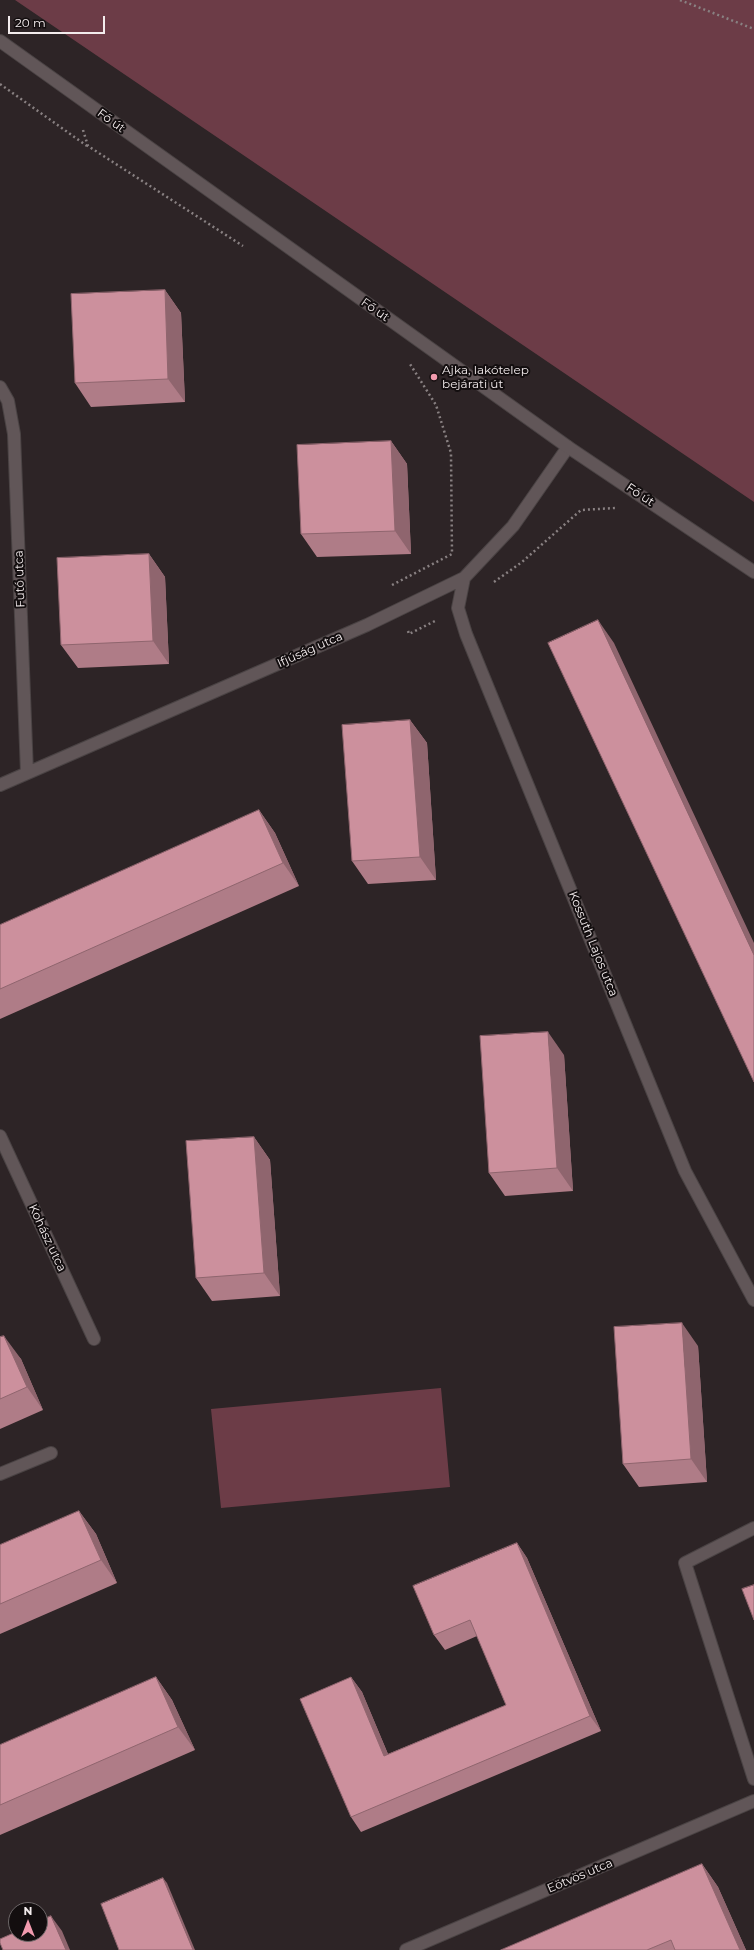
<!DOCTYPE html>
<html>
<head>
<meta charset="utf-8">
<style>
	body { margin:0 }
	#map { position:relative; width:754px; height:1950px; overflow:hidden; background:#2d2426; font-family:Montserrat,sans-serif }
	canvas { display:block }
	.north { position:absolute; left:8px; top:1902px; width:40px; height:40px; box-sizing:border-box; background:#130e0f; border:1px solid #6d6768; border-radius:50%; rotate:0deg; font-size:11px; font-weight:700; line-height:16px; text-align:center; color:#f3eced }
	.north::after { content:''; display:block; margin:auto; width:14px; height:18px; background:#f29aae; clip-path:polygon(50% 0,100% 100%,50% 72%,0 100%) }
	.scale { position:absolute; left:8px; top:16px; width:97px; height:18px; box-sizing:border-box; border:2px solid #f3eced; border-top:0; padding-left:5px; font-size:12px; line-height:14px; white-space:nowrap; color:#f3eced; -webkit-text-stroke:3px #130e0f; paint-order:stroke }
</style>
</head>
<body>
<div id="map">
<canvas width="754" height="1950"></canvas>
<div class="north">N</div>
<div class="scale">20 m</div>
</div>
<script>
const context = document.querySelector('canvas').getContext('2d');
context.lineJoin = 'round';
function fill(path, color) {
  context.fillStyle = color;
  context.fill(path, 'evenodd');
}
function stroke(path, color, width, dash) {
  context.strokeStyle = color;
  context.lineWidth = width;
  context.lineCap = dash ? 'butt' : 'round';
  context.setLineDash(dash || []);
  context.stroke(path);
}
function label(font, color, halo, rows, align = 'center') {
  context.font = font + ' Montserrat,sans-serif';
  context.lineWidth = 4;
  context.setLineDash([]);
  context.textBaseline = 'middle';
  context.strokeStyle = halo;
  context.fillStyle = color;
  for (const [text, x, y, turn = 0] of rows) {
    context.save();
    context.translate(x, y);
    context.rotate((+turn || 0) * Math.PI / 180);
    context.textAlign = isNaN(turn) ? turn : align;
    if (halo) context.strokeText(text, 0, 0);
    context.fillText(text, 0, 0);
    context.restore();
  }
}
const green = new Path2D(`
	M15,0H754V502Z
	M441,1388L450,1487L221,1508L211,1409Z`);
const path = new Path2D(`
	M680,0L754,29
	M0,84L87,146
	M83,130L88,146L243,246
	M494,582L522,562L581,510L615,508
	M392,585L452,554L451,453L436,405L410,364
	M408,631L409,634L437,620`);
const lane = new Path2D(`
	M0,1474L51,1453`);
const street = new Path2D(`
	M0,387L8,401L14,434L27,773
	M464,578L458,608L466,634L685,1171L754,1300
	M0,785L367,625L464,578L513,526L568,447
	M0,1136L94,1339
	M754,1528L685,1563L754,1779
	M406,1950L754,1801`);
const secondary = new Path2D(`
	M0,41L568,447L754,572`);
const wall = new Path2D(`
	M165,290L181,313L185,402L91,407L75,383Z
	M391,441L407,464L411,554L317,557L301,534Z
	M149,554L165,577L169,664L78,668L61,645Z
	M410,720L427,743L436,880L368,884L352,861Z
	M259,810L275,833L299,886L0,1019V925Z
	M564,1055L573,1191L505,1196L489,1173Z
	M254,1137L270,1160L280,1296L212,1301L196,1278Z
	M0,1337L21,1359L43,1410L0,1429Z
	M698,1346L707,1482L639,1487L623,1464Z
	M79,1511L96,1534L117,1583L0,1634V1545Z
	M517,1543L527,1558L601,1731L361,1832L351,1817V1677L362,1692L388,1754L506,1705L477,1636L445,1650L434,1635Z
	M156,1677L172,1700L195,1750L0,1835V1745Z
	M702,1864L718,1887L746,1950H501Z`);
const shadedWall = new Path2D(`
	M165,290L181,313L185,402L168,379Z
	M391,441L407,464L411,554L395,531Z
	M149,554L165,577L169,664L153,641Z
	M598,620L614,643L754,943V955Z
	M410,720L427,743L436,880L420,857Z
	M259,810L275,833L299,886L283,863Z
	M548,1032L564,1055L573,1191L557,1168Z
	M254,1137L270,1160L280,1296L264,1273Z
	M682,1323L698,1346L707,1482L691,1459Z
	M4,1336L21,1359L43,1410L27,1387Z
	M79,1511L96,1534L117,1583L101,1560Z
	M517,1543L527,1558L601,1731L590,1716Z
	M156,1677L172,1700L195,1750L178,1727Z
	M351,1677L362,1692L395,1771L384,1756Z
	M702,1864L718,1887L746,1950H740Z
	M163,1878L167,1883L195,1950H193Z
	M51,1916L62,1931L70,1950H66Z`);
const building = new Path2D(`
	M165,290L168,379L75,383L71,294Z
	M391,441L395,531L301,534L297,445Z
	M149,554L153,641L61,645L57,558Z
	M598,620L754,955V1082L548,643Z
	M410,720L420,857L352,861L342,725Z
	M259,810L283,863L0,989V925Z
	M548,1032L557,1168L489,1173L480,1036Z
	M254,1137L264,1273L196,1278L186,1141Z
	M682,1323L691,1459L623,1464L614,1327Z
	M4,1336L27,1387L0,1399V1337Z
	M79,1511L101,1560L0,1604V1545Z
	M517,1543L590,1716L351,1817L300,1699L351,1677L384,1756L506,1705L470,1620L434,1635L413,1586Z
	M754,1585V1620L742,1589Z
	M156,1677L178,1727L0,1805V1745Z
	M702,1864L740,1950H675L671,1940L647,1950H501Z
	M163,1878L193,1950H119L101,1904Z
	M51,1916L66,1950H3L0,1943V1939L16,1932V1934H40V1921Z`);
const markers = [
	[434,377,4,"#f29aae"]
];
const streetNames = [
	["Fő út",111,121,36],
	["Fő út",375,310,35],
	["Fő út",640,495,34],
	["Futó utca",20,579,-92],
	["Ifjúság utca",310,650,-24],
	["Kossuth Lajos utca",593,944,68],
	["Kohász utca",47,1238,65],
	["Eötvös utca",580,1876,-23]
];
const poiNames = [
	["Ajka, lakótelep",442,370],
	["bejárati út",442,384]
];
fill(green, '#6c3c47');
stroke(lane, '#4a4344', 14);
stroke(street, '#4a4344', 14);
stroke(secondary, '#4a4344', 14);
stroke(path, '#898182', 2.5, [2, 3]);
stroke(lane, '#615658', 12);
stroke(street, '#615658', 12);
stroke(secondary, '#615658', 12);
fill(wall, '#af7c87');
fill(shadedWall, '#8f656e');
fill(building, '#cc909d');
stroke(building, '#8f656e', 1);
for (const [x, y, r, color] of markers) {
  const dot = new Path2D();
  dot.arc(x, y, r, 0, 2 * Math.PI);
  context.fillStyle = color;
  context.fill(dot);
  stroke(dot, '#130e0f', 1.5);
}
label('12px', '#f3eced', '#130e0f', streetNames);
label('12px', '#f3eced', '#130e0f', poiNames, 'left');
</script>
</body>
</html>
